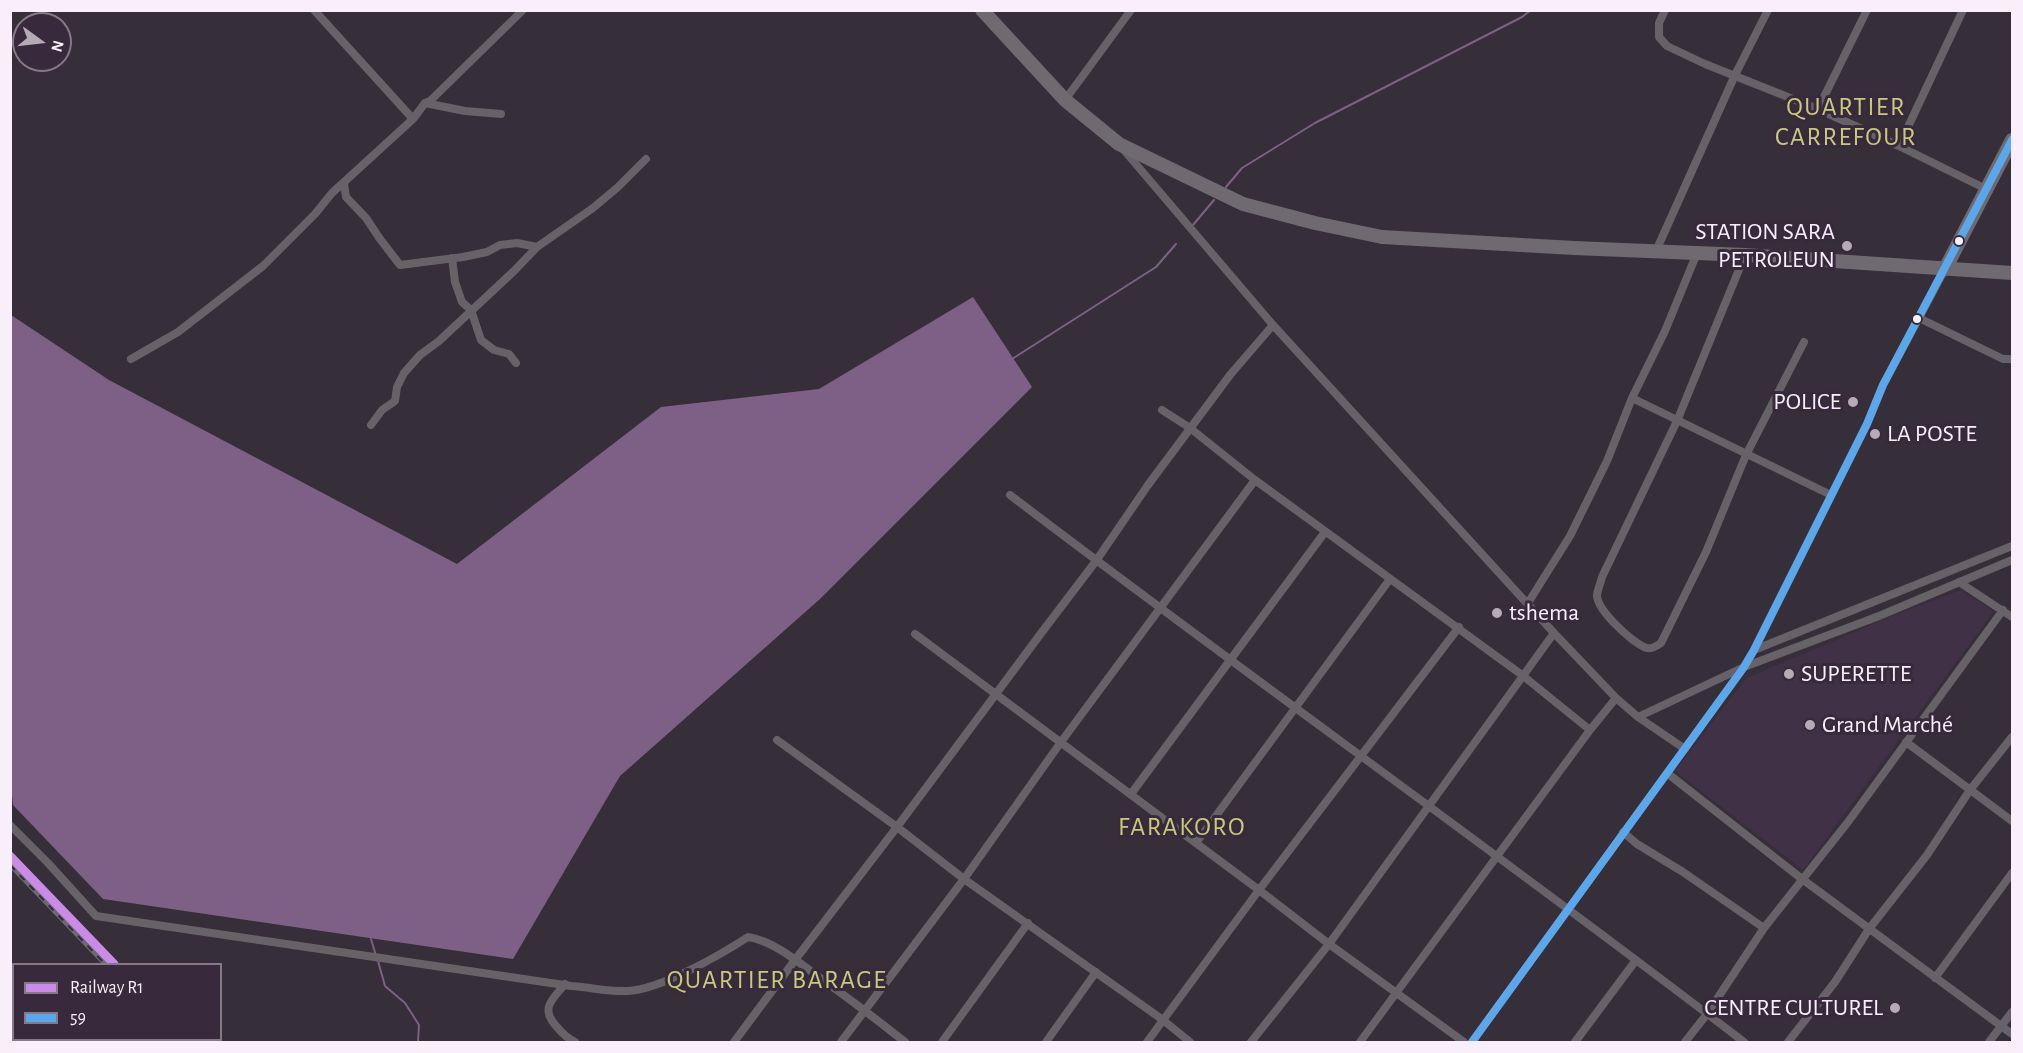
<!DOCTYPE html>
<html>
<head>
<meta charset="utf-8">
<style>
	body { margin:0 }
	#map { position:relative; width:2023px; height:1053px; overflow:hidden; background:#362e38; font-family:"Alegreya Sans",sans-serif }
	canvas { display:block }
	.frame { position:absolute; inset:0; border:12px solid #f8effa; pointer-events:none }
	.legend { position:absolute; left:12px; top:963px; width:210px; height:78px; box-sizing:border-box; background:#382a3c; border:2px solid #857988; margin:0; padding:8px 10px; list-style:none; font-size:18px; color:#f8effa }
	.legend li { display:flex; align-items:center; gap:12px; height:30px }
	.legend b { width:30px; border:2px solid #857988 }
	.north { position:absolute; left:12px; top:12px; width:60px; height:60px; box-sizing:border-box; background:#382a3c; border:2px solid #857988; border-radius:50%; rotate:105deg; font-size:16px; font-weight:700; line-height:24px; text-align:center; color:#f8effa }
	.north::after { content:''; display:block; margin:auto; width:21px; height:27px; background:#b4abb6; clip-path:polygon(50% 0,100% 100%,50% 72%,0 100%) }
</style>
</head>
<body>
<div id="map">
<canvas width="2023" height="1053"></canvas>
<div class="frame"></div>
<ul class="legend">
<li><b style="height:8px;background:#ca8be6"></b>Railway R1</li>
<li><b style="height:8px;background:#5aa8eb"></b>59</li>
</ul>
<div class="north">N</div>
</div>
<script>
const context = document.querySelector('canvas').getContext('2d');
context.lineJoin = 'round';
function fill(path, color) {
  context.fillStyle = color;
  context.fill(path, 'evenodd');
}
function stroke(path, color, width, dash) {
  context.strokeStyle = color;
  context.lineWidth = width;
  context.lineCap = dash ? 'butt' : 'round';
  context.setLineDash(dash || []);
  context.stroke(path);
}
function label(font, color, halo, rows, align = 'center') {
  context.font = font + ' "Alegreya Sans",sans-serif';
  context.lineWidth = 6;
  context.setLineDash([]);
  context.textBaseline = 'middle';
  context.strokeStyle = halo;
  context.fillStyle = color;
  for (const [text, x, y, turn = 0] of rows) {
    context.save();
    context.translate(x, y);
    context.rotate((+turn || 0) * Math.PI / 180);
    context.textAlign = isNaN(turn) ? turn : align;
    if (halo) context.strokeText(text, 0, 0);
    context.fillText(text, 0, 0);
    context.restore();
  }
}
const built = new Path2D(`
	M1960,590L1994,611L1803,870L1675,771L1746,678L1890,617Z`);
const water = new Path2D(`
	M973,297L1032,387L820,599L620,776L513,959L103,899L13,805L10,775L11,315L109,380L457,564L661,407L819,389Z`);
const stream = new Path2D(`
	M1226,187L1242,168L1315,123L1522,17L1531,10
	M1193,225L1214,200
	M1012,359L1156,267L1176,244
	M371,939L376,956
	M378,961L385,986L405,1003L419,1025L418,1042`);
const minor = new Path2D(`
	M314,10L413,119
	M1665,10L1659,23V37L1667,46L1705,64L1818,109L1899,146L1986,189
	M1065,100L1131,10
	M425,103L465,111L501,114
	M1818,109L1867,10
	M1899,146L1963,10
	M1123,149L1273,325L1554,633L1616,698L1638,717L1685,749
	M344,183L346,197L366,218L380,239L400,265L463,257L487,252L500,245L517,243L537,247
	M1656,251L1735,75L1768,10
	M1745,255L1677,421L1602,577C1601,583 1597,590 1597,596C1598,611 1630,640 1644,647C1651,650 1655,647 1661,643L1706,552L1746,455L1804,342
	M452,258L455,282L462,302L471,310L481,340L494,350L509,354L516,363
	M1919,318L2003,359H2012
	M131,359L178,332L263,266L315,214L332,193L413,119L425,103L430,101L523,10
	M1632,398L1831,495
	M1162,410L1190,428L1255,480L1522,675L1590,730
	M371,425L382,410L395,401L397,387L404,373L420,355L439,341L514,271L537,247L593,208L618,187L646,159
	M1010,495C1253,680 1502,856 1744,1042
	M1959,582L2012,617
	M1528,603L1570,536L1607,461L1632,398L1665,331L1697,253
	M915,634L1259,890L1329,944L1464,1042
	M1754,650L2012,546
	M1638,717L1744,667L1879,616L2012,560
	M777,740L897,827L964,879L1163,1020L1190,1042
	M1906,742L2012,821
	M1667,773L1802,879L2012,1034
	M1131,794L1325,532
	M10,825L48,863L96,916L571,986C589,987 609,992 627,991C660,990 720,955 748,937C773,941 797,961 816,975C847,997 876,1019 905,1042
	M1623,832L1637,844L1683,872L1764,928
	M1196,843L1390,579
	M1935,978L2012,873
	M565,984C552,1000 540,1008 556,1026C562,1033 568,1039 575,1042
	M734,1042L795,960L897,827L1042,632L1096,561L1148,485L1230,375L1273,325
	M841,1042L964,879L1061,742L1255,480
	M942,1042L1028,923
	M1046,1042L1096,972
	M1147,1042L1259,890L1459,627
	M1251,1042L1329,944L1554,633
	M1360,1042L1590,730L1616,698
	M1472,1042L1744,667L1754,650L1867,424L1883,385L1945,269
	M1575,1042L1636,960
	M1685,1042L1707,1014L1764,928L1848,822L2003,610
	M1788,1042L1835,982L1869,929L1927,855L1970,790L2012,737
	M1989,1042L2012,1012`);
const trunk = new Path2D(`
	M982,10L1065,100L1119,144L1243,204L1315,223L1382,237L1574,248L1745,255L2012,273
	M1945,269L2012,140`);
const rail = new Path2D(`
	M10,865L105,964
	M177,1040L179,1042`);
const bus1 = new Path2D(`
	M1472,1042L1744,667L1754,650L1867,424L1883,385L2012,140`);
const rail1 = new Path2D(`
	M10,856L114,964`);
const markers = [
	[1959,241,5,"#f8effa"],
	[1847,246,6,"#b4abb6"],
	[1917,319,5,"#f8effa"],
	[1853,402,6,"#b4abb6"],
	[1875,434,6,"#b4abb6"],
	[1497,613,6,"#b4abb6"],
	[1789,674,6,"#b4abb6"],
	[1810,725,6,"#b4abb6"],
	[1895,1008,6,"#b4abb6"]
];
const poiNames = [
	["STATION SARA",1835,232,"right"],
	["PETROLEUN",1835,260,"right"],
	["POLICE",1841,402,"right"],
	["LA POSTE",1887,434],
	["tshema",1509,613],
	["SUPERETTE",1801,674],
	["Grand Marché",1822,725],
	["CENTRE CULTUREL",1883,1008,"right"]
];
const neighbourhoodNames = [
	["QUARTIER",1846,107],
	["CARREFOUR",1846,137],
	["FARAKORO",1182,827],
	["QUARTIER BARAGE",777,980]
];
fill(built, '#403146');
fill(water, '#7e6086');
stroke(stream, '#7e6086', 2);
stroke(minor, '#666267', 8);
stroke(trunk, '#6e6a70', 14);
stroke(rail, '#6d6a6f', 4.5);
stroke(rail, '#382a3c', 2, [7]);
stroke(bus1, '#5aa8eb', 8);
stroke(rail1, '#ca8be6', 9);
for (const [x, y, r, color] of markers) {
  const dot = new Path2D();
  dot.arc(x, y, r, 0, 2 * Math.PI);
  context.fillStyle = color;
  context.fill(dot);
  stroke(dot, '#382a3c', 2);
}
label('24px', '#f8effa', '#382a3c', poiNames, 'left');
context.letterSpacing = '1.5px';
label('26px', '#c9c97b', '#382a3c', neighbourhoodNames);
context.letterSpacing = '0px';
</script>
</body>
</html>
